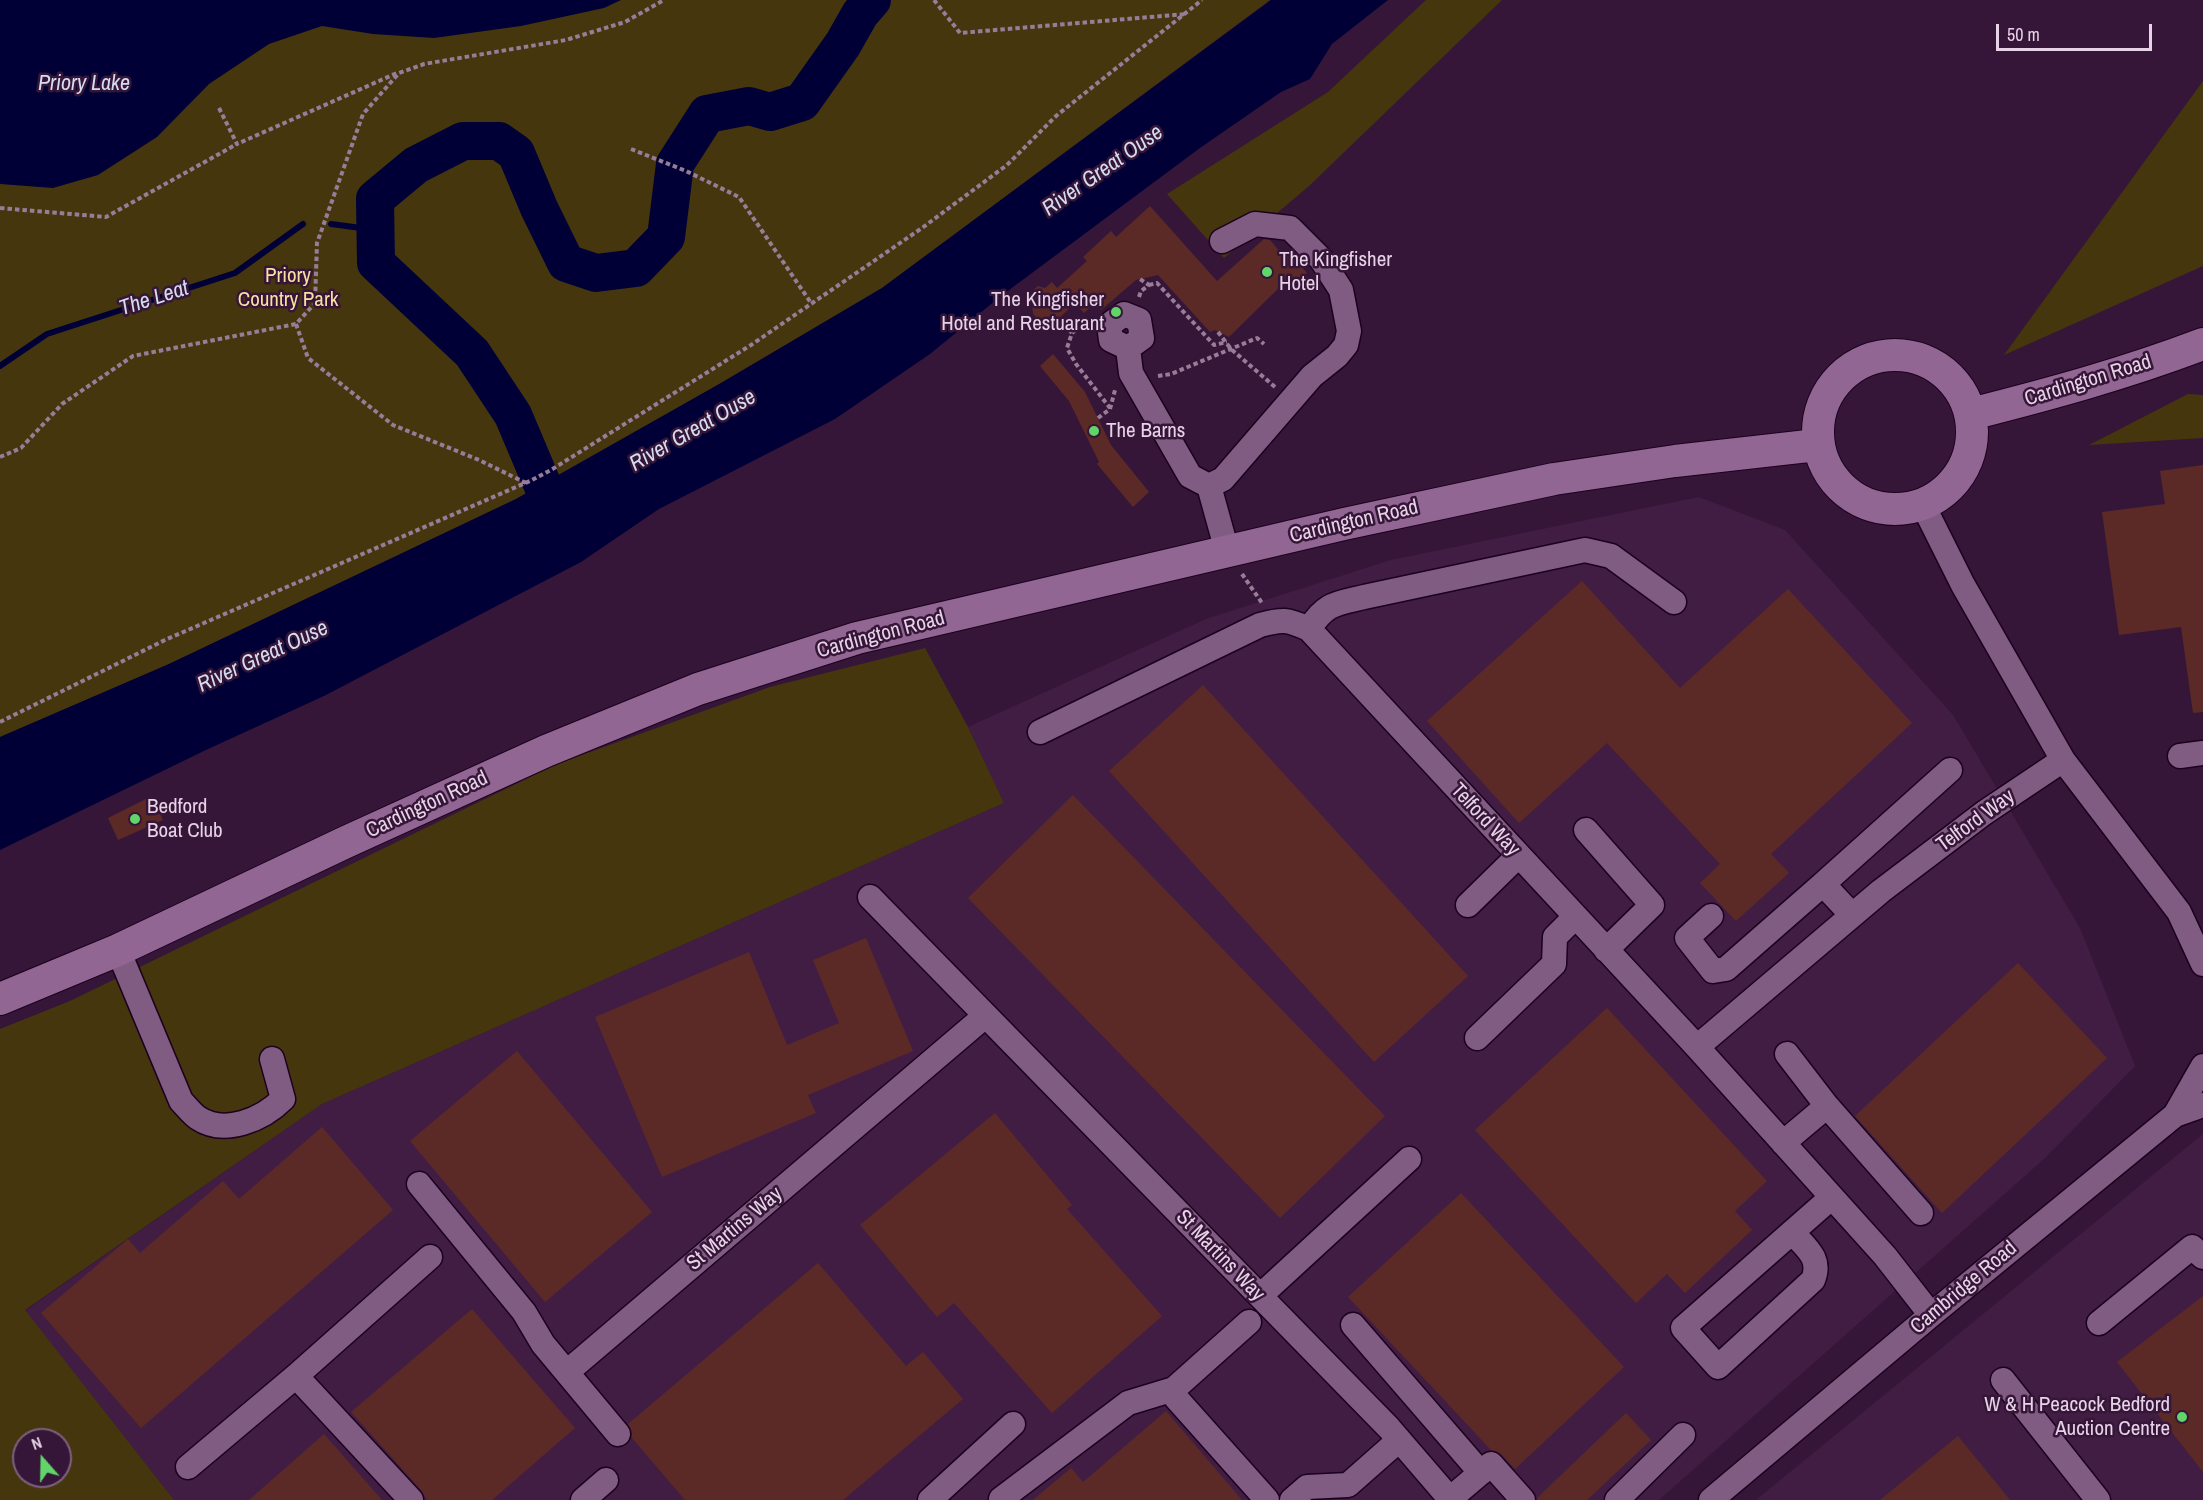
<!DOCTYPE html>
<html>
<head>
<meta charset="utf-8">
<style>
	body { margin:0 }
	#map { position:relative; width:2203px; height:1500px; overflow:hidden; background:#361638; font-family:"Archivo Narrow",sans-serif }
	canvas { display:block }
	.north { position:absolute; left:12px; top:1428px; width:60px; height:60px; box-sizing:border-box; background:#361638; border:2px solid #7d617e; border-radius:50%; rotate:340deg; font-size:16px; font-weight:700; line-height:24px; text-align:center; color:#e7d2e7 }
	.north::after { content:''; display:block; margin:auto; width:21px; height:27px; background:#61d46a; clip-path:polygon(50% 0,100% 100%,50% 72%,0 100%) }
	.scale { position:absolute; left:1996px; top:24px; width:156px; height:27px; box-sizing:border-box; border:3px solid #e7d2e7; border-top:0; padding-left:8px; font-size:18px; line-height:21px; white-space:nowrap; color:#e7d2e7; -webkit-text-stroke:4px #361638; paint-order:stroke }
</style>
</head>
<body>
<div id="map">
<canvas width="2203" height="1500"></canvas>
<div class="north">N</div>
<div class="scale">50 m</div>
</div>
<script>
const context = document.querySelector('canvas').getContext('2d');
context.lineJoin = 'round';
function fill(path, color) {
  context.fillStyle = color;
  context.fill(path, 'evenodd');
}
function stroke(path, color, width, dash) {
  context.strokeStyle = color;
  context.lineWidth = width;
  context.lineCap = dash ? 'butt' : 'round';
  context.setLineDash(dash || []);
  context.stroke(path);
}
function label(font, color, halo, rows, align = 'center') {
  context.font = font + ' "Archivo Narrow",sans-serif';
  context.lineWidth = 5;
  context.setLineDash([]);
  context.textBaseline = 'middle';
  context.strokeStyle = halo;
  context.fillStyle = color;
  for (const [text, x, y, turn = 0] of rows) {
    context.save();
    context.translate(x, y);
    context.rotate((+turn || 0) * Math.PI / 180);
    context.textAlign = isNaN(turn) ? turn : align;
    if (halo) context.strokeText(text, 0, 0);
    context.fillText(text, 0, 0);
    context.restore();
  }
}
const built = new Path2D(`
	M1699,497L1785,530L1953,715L2080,928L2135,1066L2045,1158L1659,1500H174L25,1311L322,1104L1004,803L968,727L1206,619L1391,560Z
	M2203,1134V1500H1756Z`);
const green = new Path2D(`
	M0,0H1270L882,288L721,383L516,499L169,664L0,737Z
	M1426,0H1502L1309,186L1224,258L1167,194L1328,92Z
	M2203,81V266L2004,355Z
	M2188,394L2203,395V438L2089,445Z
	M925,648L968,727L1004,803L322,1104L25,1310L174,1500H0V1029L70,1001L557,764L770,687ZM24,1440H60V1476H24Z`);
const water = new Path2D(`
	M0,0H621L604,8L521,26L434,38L373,34L322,26L269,44L209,84L157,137L98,175L53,188L0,184Z
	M1271,0H1388L1332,44L1310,79L1281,92L1200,148L1001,296L930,354L835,419L659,509L581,562L324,696L208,749L0,850V737L169,664L516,499L721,383L882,288Z`);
const stream = new Path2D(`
	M331,224L376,230
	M0,366L47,334L235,273L303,224`);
const river = new Path2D(`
	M554,512L513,415L472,353L376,263L375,199L416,165L463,141H499L516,153L539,208L566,263L596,273L636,268L666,237L675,164L707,114L749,106L770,112L802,102L843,44L860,14L872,0`);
const building = new Path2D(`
	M1150,206L1217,281L1264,239L1270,240L1282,254L1287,250L1307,273L1290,289L1284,283L1229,337L1215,330L1210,332L1158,275L1136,280L1101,310L1095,303L1084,313L1075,303L1048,329L1033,314L1031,292L1038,286L1045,288L1052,282L1057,288L1087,261L1083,257L1111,231L1116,237Z
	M1053,354L1085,392L1111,445L1149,492L1133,507L1097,464L1099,462L1069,401L1040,366Z
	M2203,465V712L2193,713L2181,627L2119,635L2102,512L2165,504L2160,471Z
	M1582,581L1680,688L1788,589L1912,723L1771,854L1789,873L1736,921L1700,883L1720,864L1607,743L1519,823L1427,721Z
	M1203,685L1468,976L1374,1062L1109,771Z
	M1073,795L1385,1116L1280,1218L968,898Z
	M152,796L163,820L118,840L108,818Z
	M866,938L913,1051L808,1095L816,1113L662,1177L595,1017L749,952L787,1045L839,1023L813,960Z
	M2018,963L2107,1058L1942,1213L1855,1116Z
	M1607,1008L1767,1181L1735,1211L1752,1230L1685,1293L1667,1274L1636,1303L1475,1130Z
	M517,1051L652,1212L545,1302L410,1141Z
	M995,1113L1072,1205L1067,1209L1162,1316L1052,1413L954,1303L937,1317L860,1225Z
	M322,1127L393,1210L141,1428L41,1313L128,1239L140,1253L223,1181L239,1199Z
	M1461,1193L1624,1367L1515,1469L1501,1454L1491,1450L1348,1297Z
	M818,1263L906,1366L923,1352L963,1399L843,1500H685L632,1438V1431L628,1424Z
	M2203,1296V1472L2117,1362Z
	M472,1309L575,1428L492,1500H427L421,1490L351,1412Z
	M1166,1411L1242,1500H1033L1071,1468L1083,1482Z
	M1626,1413L1651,1440L1587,1500H1537V1498Z
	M324,1434L382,1500H249Z
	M1958,1436L2010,1500H1880Z`);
const path = new Path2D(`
	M934,0L960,33L1186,14
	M219,108L237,144L397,73
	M631,149L686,171L739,197L811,303
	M0,208L106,217L237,144
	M1149,285L1157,283L1214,345L1227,342
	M1139,297L1141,291L1149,285L1140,279
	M1058,319L1072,333
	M1087,321L1072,333L1067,348L1076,364L1110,408
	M296,324L308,358L393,425L479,460L526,483
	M1218,332L1231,349L1275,387
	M1158,376L1171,374L1257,338L1264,344
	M1098,418L1110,409L1115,390
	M0,457L21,448L62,404L133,356L296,324L315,303L317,243L363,114L399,73L424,64L566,40L625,22L664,0
	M1242,574L1262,603
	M0,722L165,640L530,481L551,470L751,345L922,228L1007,165L1056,116L1202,0`);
const minor = new Path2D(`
	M1124,314L1139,320L1142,338L1128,348L1111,340L1109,325Z
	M1128,348L1131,373L1190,476L1209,486L1227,551
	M1209,486L1223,479L1312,376L1337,356L1346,345L1349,331L1341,290L1321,259L1290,228L1255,224L1222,241
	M1923,505L1963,585L2063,760L2179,912L2203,964
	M1309,629C1326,603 1335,604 1364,597L1585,550L1611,556L1674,602
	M1040,732L1260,625C1282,619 1287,619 1309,629L1697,1047L1885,1256L1931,1315
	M2180,756L2203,753
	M1586,830L1652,905L1606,950
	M1823,884L1950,770
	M870,897L1389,1428L1451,1500
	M1468,905L1518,856
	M1711,916L1687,938L1713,971L1726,969L1823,884L1852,915
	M118,950L181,1101C186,1106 192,1114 198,1118C225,1136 263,1119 283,1099L272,1059
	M1477,1038L1554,964L1555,937L1575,917
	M1697,1047L1881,891L1984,813L2063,760
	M1827,1106L1921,1213
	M2175,1115L2203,1105
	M1783,1143L1827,1106L1787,1054
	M419,1184L524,1312L543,1344L618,1434
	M1792,1232C1806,1248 1822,1258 1813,1280L1718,1367L1683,1328L1832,1197
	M1260,1296L1409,1159
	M1249,1322L1174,1389L1176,1398L1267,1500
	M2099,1323L2192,1247L2203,1257
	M1353,1325L1481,1473
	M567,1372L985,1016
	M296,1376L411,1500
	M2003,1380L2098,1500
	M188,1467L296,1376L430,1257
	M1001,1499L1128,1403L1174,1389
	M1450,1499L1491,1464L1523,1500
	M583,1500L606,1480
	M930,1500L1013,1424
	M1292,1500L1307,1487L1348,1485L1399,1440
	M1617,1500L1683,1435
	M1711,1500L1931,1315L2175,1115L2203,1066`);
const major = new Path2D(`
	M1818 432a77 77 0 1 1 154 0a77 77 0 1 1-154 0Z
	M1971,414C2050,394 2127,373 2203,344
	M0,999L118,950L346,842L546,751L698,689L857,638L1344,524L1554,479L1675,461L1817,445`);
const markers = [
	[1267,272,6,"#61d46a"],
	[1116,312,6,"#61d46a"],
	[1094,431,6,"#61d46a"],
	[135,819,6,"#61d46a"],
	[2182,1417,6,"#61d46a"]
];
const poiNames = [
	["The Kingfisher",1279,260],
	["Hotel",1279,284],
	["The Kingfisher",1104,300,"right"],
	["Hotel and Restuarant",1104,324,"right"],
	["The Barns",1106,431],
	["Bedford",147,807],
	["Boat Club",147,831],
	["W & H Peacock Bedford",2170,1405,"right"],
	["Auction Centre",2170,1429,"right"]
];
const parkNames = [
	["Priory",288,276],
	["Country Park",288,300]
];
const streetNames = [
	["Cardington Road",2088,381,-17],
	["Cardington Road",1354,522,-13],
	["Cardington Road",881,635,-15],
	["Cardington Road",427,805,-25],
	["Telford Way",1485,820,47],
	["Telford Way",1976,821,-36],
	["St Martins Way",735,1229,-40],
	["St Martins Way",1220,1256,46],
	["Cambridge Road",1964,1288,-40]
];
const waterNames = [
	["Priory Lake",84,84],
	["River Great Ouse",1103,171,-35],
	["The Leat",154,299,-18],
	["River Great Ouse",693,431,-30],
	["River Great Ouse",263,657,-25]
];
fill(built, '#411d44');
fill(green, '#46360e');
fill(water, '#010036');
stroke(stream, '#010036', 6);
stroke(river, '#010036', 38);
fill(building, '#5b2a27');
stroke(minor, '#1c011f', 27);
stroke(major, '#1c011f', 34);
stroke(path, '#977d98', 4, [4.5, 3]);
stroke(minor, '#805b82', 24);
stroke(major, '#916693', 32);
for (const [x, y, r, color] of markers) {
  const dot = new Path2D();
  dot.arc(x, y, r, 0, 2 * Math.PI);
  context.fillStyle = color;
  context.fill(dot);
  stroke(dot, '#361638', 2);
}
label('21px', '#e7d2e7', '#361638', poiNames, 'left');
label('21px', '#fbdea2', '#361638', parkNames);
label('21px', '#e7d2e7', '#361638', streetNames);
label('italic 22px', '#d4ddf0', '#361638', waterNames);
</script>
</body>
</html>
